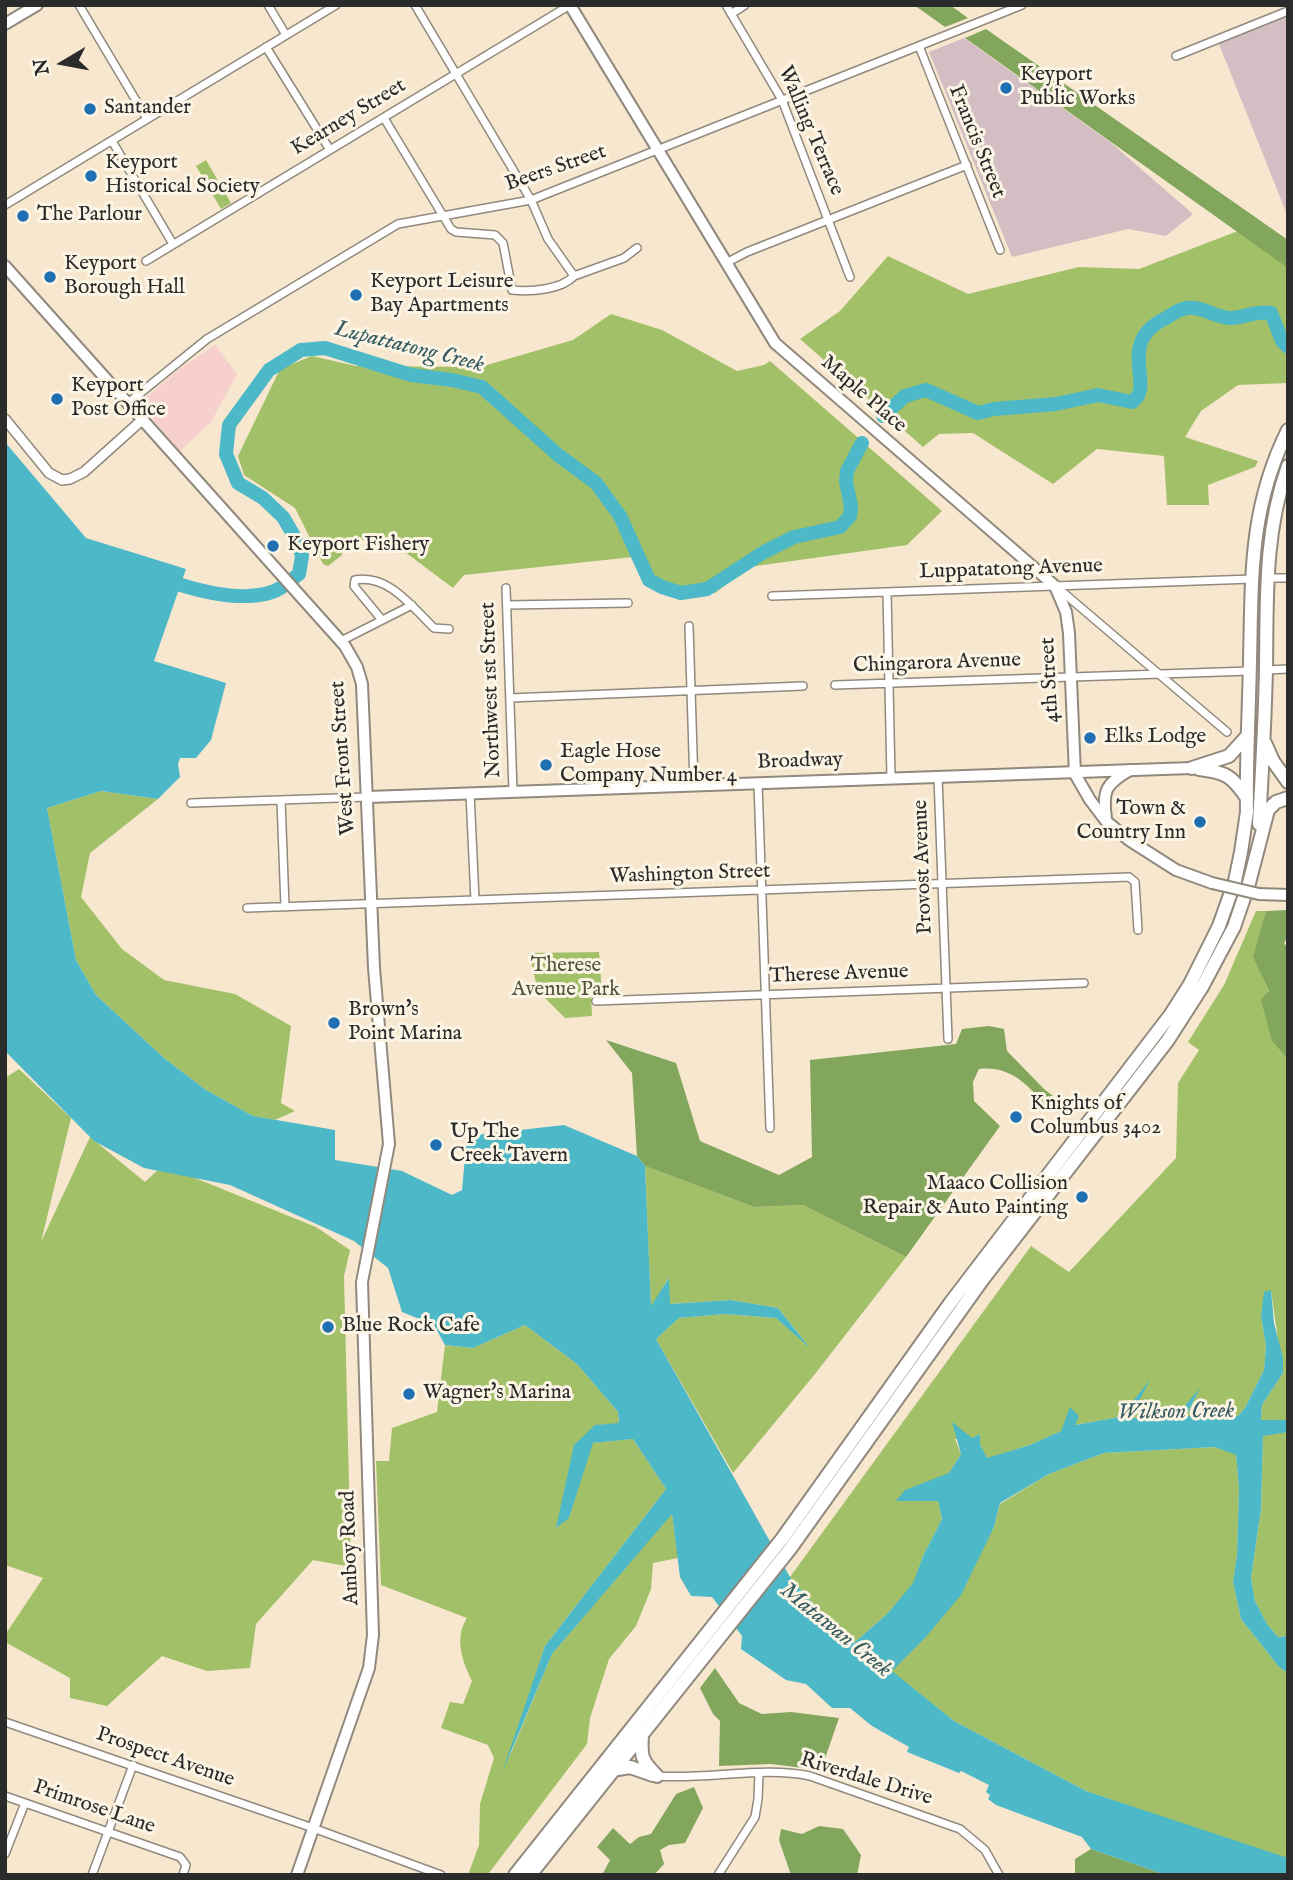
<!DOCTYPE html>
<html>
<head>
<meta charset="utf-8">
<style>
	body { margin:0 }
	#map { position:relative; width:1293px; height:1880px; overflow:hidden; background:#f7e7cf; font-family:"IM FELL English",serif }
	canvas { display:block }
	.frame { position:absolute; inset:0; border:7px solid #2b2b2b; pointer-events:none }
	.north { position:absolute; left:28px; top:28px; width:70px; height:70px; -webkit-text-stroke:5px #fcf5e5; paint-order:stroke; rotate:260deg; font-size:19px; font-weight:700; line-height:28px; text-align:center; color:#2b2b2b }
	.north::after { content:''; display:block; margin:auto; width:24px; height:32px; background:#2b2b2b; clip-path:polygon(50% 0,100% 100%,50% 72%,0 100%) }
</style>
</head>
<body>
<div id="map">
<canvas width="1293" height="1880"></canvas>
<div class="frame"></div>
<div class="north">N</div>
</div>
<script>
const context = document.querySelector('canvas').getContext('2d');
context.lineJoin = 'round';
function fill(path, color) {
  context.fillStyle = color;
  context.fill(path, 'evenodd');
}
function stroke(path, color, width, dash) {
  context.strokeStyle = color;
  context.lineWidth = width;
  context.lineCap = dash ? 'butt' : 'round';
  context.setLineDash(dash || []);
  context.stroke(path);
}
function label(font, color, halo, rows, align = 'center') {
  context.font = font + ' "IM FELL English",serif';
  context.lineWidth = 6;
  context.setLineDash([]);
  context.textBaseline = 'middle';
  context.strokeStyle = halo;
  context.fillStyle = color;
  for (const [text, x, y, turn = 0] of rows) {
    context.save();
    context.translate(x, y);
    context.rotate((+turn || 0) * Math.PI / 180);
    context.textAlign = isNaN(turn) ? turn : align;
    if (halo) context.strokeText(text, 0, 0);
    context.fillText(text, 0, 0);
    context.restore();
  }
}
const built = new Path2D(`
	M215,345L237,374L211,422L180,451L139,403L181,368Z`);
const industrial = new Path2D(`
	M1288,13V217L1217,39Z
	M964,38L1110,142L1193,214L1166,236L1128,229L1012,257L929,52Z`);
const green = new Path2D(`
	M206,160L231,203L221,209L196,166Z
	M1238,231L1288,267V383L1238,385L1201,411L1185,437L1258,461L1255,467L1208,485L1209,505H1167L1164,456L1097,449L1053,484L973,433L939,434L923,447L800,339L840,311L888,256L968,294L1079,267L1139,269Z
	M611,314L662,330L737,371L764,365L770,361L942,511L907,545L749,567L715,593L679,597L650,585L633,557L464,575L453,588L389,540H343L342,555L328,566L323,564L295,508L244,475L238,456L280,369L312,356L356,366L480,367L573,340Z
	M101,791L158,799L90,853L81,897L122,949L164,980L235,994L291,1026L281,1103L295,1111L275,1120L253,1116L206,1090L164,1058L96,995L76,960L47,808Z
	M1256,911H1266L1254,957L1269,992L1272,1041L1288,1060V1420L1261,1421L1262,1405L1283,1373L1271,1291L1261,1316L1266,1346L1264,1370L1245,1408L1238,1416H1186L1198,1392L1175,1417L1129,1418L1147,1385L1120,1417L1075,1425L1030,1445L987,1459L980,1444V1434L972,1438L955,1439L961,1454L949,1473L897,1501H938L942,1519L924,1554L914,1583L888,1613L854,1643L833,1627L790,1577L1031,1246L1069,1272L1176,1158L1178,1083L1199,1050L1188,1042L1224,985Z
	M599,952L602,994H591L592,1016L565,1018L538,991L529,953Z
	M19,1069L71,1118L41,1242L90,1137L145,1182L163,1165L316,1227L350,1250L344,1276L351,1567L313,1560L256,1624L250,1668L207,1671L162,1656L107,1706L70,1698V1678L5,1642V1635L43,1578L5,1565V1078Z
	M645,1166L754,1207L803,1205L906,1257L815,1374L733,1473L656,1339L679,1318L725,1314L776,1318L807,1344L778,1308L731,1300L669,1304L668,1279L651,1308Z
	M525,1325L577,1364L618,1412L619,1424L595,1425L556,1527L569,1517L592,1443L633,1439L666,1489L545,1646L508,1760L552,1654L672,1513L678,1558L653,1563L651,1589L636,1626L609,1659L590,1718L587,1744L489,1873L468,1875L479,1845L480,1804L494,1758L488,1745L441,1728L450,1702L463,1704L472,1681C462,1661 454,1638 467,1618L381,1585L376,1461H389L392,1428L437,1412L445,1345L473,1348Z
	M1288,1432V1636L1278,1637L1267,1624L1255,1601L1251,1578L1261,1509L1263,1435Z
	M1215,1447L1236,1454L1239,1488L1237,1555L1233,1582L1241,1619L1279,1667L1288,1673V1858L1285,1859L1086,1791L954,1721L891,1671L925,1638L977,1559L994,1527L1000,1504L1049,1474L1104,1453Z`);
const forest = new Path2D(`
	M914,5H950L968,18L945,27Z
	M986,29L1288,240V268L965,38Z
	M1288,910V934L1284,944L1288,946V1060L1272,1041L1261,1000L1269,991L1253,957L1266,911Z
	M989,1026L1004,1029L1007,1051L1045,1090L1061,1102L1053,1112C1030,1090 1015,1065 979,1069L973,1082L974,1101L1000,1126L906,1257L803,1205L754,1207L645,1166L637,1156L632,1073L606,1040L676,1063L700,1141L779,1175L812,1157L810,1060L956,1044L962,1029Z
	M715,1668L739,1703L762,1714L791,1712L839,1718L821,1770L771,1764L719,1766L720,1721L713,1714L700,1688Z
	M694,1787L703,1808L685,1843L669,1845L660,1850L664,1864L654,1875H602L610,1860L597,1847L613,1828L630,1844L639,1837L651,1834L676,1794Z
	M819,1826L843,1829L861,1855L857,1875H791L779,1840L781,1829L802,1834Z
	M1091,1849L1166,1875H1075V1859Z`);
const water = new Path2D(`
	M5,442L86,538L186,569L154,661L226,683L211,740L196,758H180L178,764L180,777L158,799L101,791L47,808L76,960L96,995L164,1058L206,1090L253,1116L335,1130V1160L402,1171L452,1195L462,1190L467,1136L564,1125L637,1156L645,1166L651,1306L669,1278L670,1304L731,1300L778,1308L810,1348L776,1318L725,1314L679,1318L656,1339L790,1577L833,1627L854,1643L888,1613L913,1583L924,1554L942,1519L938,1501H896L905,1490L949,1473L961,1454L952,1422L972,1438L980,1434V1444L987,1458L1030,1445L1061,1431L1070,1407L1079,1416L1075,1425L1120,1417L1150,1380L1130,1418L1175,1417L1200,1388L1186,1416H1238L1245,1408L1264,1370L1266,1346L1261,1316L1264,1292L1271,1290L1274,1323L1283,1358V1373L1262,1405L1261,1420H1288V1432L1263,1436L1261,1509L1251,1578L1255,1601L1267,1624L1278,1637L1288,1636V1673L1279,1667L1241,1619L1233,1582L1237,1555L1239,1488L1236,1455L1215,1447L1104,1453L1049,1474L1000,1503L994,1527L961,1595L925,1638L892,1671L954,1721L1086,1791L1288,1858V1875H1166L1091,1849L1082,1837L996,1805L988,1799L990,1795L986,1792L989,1785L961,1771L959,1773L907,1752L909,1747L872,1726L850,1708H832L806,1684L786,1680L741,1649L742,1636L712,1597L691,1596L680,1577L672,1514L552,1654L502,1773L545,1646L666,1489L633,1439L593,1443L569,1518L556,1528L574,1445L595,1425L619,1423L618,1412L577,1364L525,1325L473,1348L445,1345L434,1325L402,1312L388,1268L354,1241L230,1185L144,1168L94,1141L5,1051Z`);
const river = new Path2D(`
	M883,416L905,396L926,390L978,413L994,409L1056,404L1098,395L1132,402C1157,386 1113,342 1168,317C1174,313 1179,309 1187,308C1202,306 1214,317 1229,318C1244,319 1253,310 1271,313L1282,341L1288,347
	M181,585C207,593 245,601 272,592C282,589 291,580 299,574L302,556L297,541L283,517L263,498L238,483L226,454L229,425L269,370L301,350L325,348L411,375L452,380L482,387L558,455L596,483L620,516L649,580L662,587L681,593L707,589L764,552L794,537L840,527L850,516L851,506L846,482L847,471L862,443`);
const minor = new Path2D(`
	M79,5L147,119
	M268,5L286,35
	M726,5L782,100L850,277
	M731,14L745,5
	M919,46L1000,250
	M266,47L330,150
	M1176,56L1288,11
	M384,118L451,229L456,232L495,235L503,243L512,290C530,292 561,290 574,276L548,239L531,200L415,5
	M112,141L173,244
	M5,205L336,5
	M146,261L570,5
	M726,263L747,252L967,165
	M574,276L624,258L637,248
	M128,403L207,339L398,224L531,200L1022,5
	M1267,578H1288
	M506,588L513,791
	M1059,589L1227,732
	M887,592L891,778
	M772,596L1252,579
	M507,605L628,603
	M382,620L354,586L355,580C389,574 412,607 434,628L449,629
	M689,626L694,785
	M341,641L412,605
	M1266,670L1288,669
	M835,685L1250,671
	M510,698L803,686
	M938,777L948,1039
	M758,783L770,1128
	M470,793L475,900
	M281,800L285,907
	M191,803L368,797
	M247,908L1129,877L1135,882L1138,930
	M596,1001L1084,983
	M5,1722L313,1828L441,1875
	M657,1776C706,1780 763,1766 810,1776L960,1829L985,1850L999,1875
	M5,1796L180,1857L186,1865L183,1875
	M5,1854L25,1803
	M92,1875L133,1765
	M718,1875L755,1817L758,1799L759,1774`);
const tertiary = new Path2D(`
	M5,419L49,473L62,480L70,479L84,472L142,420`);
const secondary = new Path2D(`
	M5,24L37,5
	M5,266L345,646L357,667L362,684L374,968L389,1144L362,1282L373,1635L369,1668L297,1875
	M368,797L1192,768`);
const primary = new Path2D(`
	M570,5L775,343L1055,586L1066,612L1069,633L1075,774L1090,800L1106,821L1129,840L1176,870L1212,883
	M1106,818C1102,790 1106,784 1130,770
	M1259,894L1288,895`);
const trunk = new Path2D(`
	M1265,743L1273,761L1288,782
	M1192,768L1229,756L1248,735
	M1199,769C1226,772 1232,776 1247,798
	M1259,824C1262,772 1265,720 1266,668C1267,598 1264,533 1288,466
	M642,1733C641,1756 640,1759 657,1776
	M612,1770L630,1767L653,1775
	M515,1875L782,1539L951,1302L1171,1014L1190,984L1219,926L1235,881L1241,852L1247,812C1246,762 1249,711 1250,661C1252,577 1249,508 1288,430
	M530,1875L790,1549L983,1279L1168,1040L1202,987L1234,927L1249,883L1268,810L1276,802L1288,798`);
const primaryBridge = new Path2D(`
	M1212,883L1259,894`);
const markers = [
	[1006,88,7,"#1f6fb2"],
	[90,109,7,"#1f6fb2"],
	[91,176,7,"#1f6fb2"],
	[23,216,7,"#1f6fb2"],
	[50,277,7,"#1f6fb2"],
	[356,295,7,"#1f6fb2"],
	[57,399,7,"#1f6fb2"],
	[273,546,7,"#1f6fb2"],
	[1090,738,7,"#1f6fb2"],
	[546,765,7,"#1f6fb2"],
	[1200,822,7,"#1f6fb2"],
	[334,1023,7,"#1f6fb2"],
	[1016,1117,7,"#1f6fb2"],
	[436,1145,7,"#1f6fb2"],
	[1082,1197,7,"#1f6fb2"],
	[328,1327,7,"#1f6fb2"],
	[409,1394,7,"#1f6fb2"]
];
const poiNames = [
	["Keyport",1020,76],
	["Public Works",1020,100],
	["Santander",104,109],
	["Keyport",105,164],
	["Historical Society",105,188],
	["The Parlour",37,216],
	["Keyport",64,265],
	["Borough Hall",64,289],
	["Keyport Leisure",370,283],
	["Bay Apartments",370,307],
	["Keyport",71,387],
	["Post Office",71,411],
	["Keyport Fishery",287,546],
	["Elks Lodge",1104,738],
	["Eagle Hose",560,753],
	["Company Number 4",560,777],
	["Town &",1186,810,"right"],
	["Country Inn",1186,834,"right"],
	["Brown's",348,1011],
	["Point Marina",348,1035],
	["Knights of",1030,1105],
	["Columbus 3402",1030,1129],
	["Up The",450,1133],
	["Creek Tavern",450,1157],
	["Maaco Collision",1068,1185,"right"],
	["Repair & Auto Painting",1068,1209,"right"],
	["Blue Rock Cafe",342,1327],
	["Wagner's Marina",423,1394]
];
const streetNames = [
	["Kearney Street",349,118,-31],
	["Walling Terrace",810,131,67],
	["Francis Street",976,142,68],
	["Beers Street",556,169,-19],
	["Maple Place",863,395,41],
	["Luppatatong Avenue",1011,570,-2],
	["Chingarora Avenue",937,664,-2],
	["4th Street",1051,680,-93],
	["Northwest 1st Street",492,690,-92],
	["West Front Street",344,758,-94],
	["Broadway",800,762,-2],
	["Provost Avenue",924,867,-92],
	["Washington Street",690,875,-2],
	["Therese Avenue",839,975,-2],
	["Amboy Road",351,1548,-92],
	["Prospect Avenue",165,1758,19],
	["Riverdale Drive",866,1780,17],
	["Primrose Lane",94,1808,19]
];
const parkNames = [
	["Therese",566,967],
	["Avenue Park",566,991]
];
const waterNames = [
	["Lupattatong Creek",409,348,14],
	["Wilkson Creek",1176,1413,-1],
	["Matawan Creek",835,1631,39]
];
fill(built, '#f7d0cd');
fill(industrial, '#d2bec3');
fill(green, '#a2c067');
fill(forest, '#81a65c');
fill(water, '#4cb8c8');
stroke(river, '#4cb8c8', 14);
stroke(minor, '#91897d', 10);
stroke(tertiary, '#91897d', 12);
stroke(secondary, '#91897d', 14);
stroke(primary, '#91897d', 14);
stroke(trunk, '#91897d', 16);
stroke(minor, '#fff', 7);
stroke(tertiary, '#fff', 9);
stroke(secondary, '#fff', 10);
stroke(primary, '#fff', 10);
stroke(trunk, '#fff', 12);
stroke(primaryBridge, '#91897d', 14, []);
stroke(primaryBridge, '#fff', 10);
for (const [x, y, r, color] of markers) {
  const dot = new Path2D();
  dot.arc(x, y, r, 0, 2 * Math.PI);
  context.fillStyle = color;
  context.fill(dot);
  stroke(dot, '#fcf5e5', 2.5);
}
label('21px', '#2b2b2b', '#fcf5e5', poiNames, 'left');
label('21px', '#2b2b2b', '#fcf5e5', streetNames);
label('21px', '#4f583d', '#fcf5e5', parkNames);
label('italic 23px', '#375c62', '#fcf5e5', waterNames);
</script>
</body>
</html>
